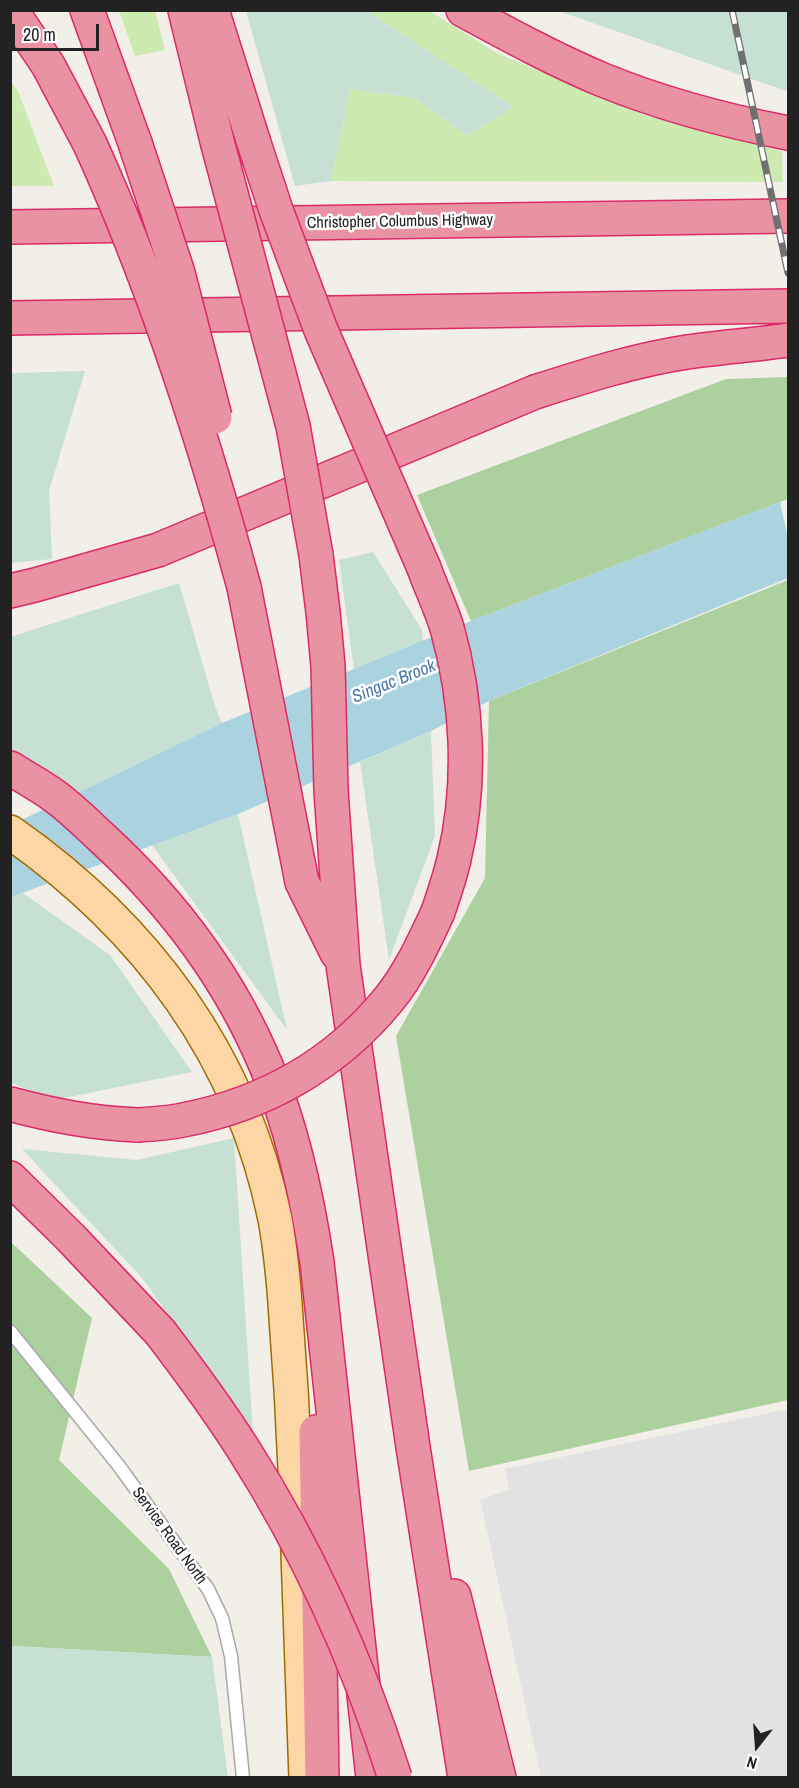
<!DOCTYPE html>
<html>
<head>
<meta charset="utf-8">
<style>
	body { margin:0 }
	#map { position:relative; width:799px; height:1788px; overflow:hidden; background:#f2efe9; font-family:"Archivo Narrow",sans-serif }
	canvas { display:block }
	.frame { position:absolute; inset:0; border:12px solid #222; pointer-events:none }
	.north { position:absolute; left:727px; top:1716px; width:60px; height:60px; -webkit-text-stroke:4px #fff; paint-order:stroke; rotate:197deg; font-size:16px; font-weight:700; line-height:24px; text-align:center; color:#222 }
	.north::after { content:''; display:block; margin:auto; width:21px; height:27px; background:#222; clip-path:polygon(50% 0,100% 100%,50% 72%,0 100%) }
	.scale { position:absolute; left:12px; top:24px; width:87px; height:27px; box-sizing:border-box; border:3px solid #222; border-top:0; padding-left:8px; font-size:18px; line-height:21px; white-space:nowrap; color:#222; -webkit-text-stroke:4px #fff; paint-order:stroke }
</style>
</head>
<body>
<div id="map">
<canvas width="799" height="1788"></canvas>
<div class="frame"></div>
<div class="north">N</div>
<div class="scale">20 m</div>
</div>
<script>
const context = document.querySelector('canvas').getContext('2d');
context.lineJoin = 'round';
function fill(path, color) {
  context.fillStyle = color;
  context.fill(path, 'evenodd');
}
function stroke(path, color, width, dash) {
  context.strokeStyle = color;
  context.lineWidth = width;
  context.lineCap = dash ? 'butt' : 'round';
  context.setLineDash(dash || []);
  context.stroke(path);
}
function label(font, color, halo, rows, align = 'center') {
  context.font = font + ' "Archivo Narrow",sans-serif';
  context.lineWidth = 5;
  context.setLineDash([]);
  context.textBaseline = 'middle';
  context.strokeStyle = halo;
  context.fillStyle = color;
  for (const [text, x, y, turn = 0] of rows) {
    context.save();
    context.translate(x, y);
    context.rotate((+turn || 0) * Math.PI / 180);
    context.textAlign = isNaN(turn) ? turn : align;
    if (halo) context.strokeText(text, 0, 0);
    context.fillText(text, 0, 0);
    context.restore();
  }
}
const grass = new Path2D(`
	M428,10L497,53L644,115L782,151L783,182L331,181L350,89L415,98L467,136L513,107L367,11Z
	M119,11H155L165,50L135,56Z
	M11,82L18,91L54,186H11Z`);
const forest = new Path2D(`
	M788,377V499L471,621L417,495L726,379Z
	M788,580V1400L469,1471L396,1036L485,878L489,701Z
	M10,1241L92,1318L59,1460L169,1569L212,1657L11,1646Z`);
const wetland = new Path2D(`
	M246,11H367L513,107L467,136L415,98L350,89L331,181L295,186Z
	M559,11H788V90H783Z
	M85,371L49,491L52,559L11,563V373Z
	M373,552L422,630L423,642L354,670L339,560Z
	M179,583L215,706L222,723L79,792L11,749L10,637Z
	M431,731L435,836L389,960L360,762Z
	M238,814L287,1030L152,845Z
	M10,884L110,955L192,1072L54,1100L11,1083Z
	M234,1138L253,1435L143,1279L22,1149L137,1160Z
	M11,1646L212,1657L228,1777H11Z`);
const parking = new Path2D(`
	M788,1409V1777H541L480,1499L509,1490L505,1469Z`);
const water = new Path2D(`
	M780,502L788,538V578L489,701L431,731L238,814L11,897V825L222,723L471,621Z`);
const lane = new Path2D(`
	M10,1331L119,1466L208,1589L222,1618L231,1656L243,1778`);
const primary = new Path2D(`
	M10,832C146,927 242,1056 275,1219C281,1252 284,1285 286,1318C290,1368 293,1418 295,1469C299,1572 303,1675 306,1778`);
const highway = new Path2D(`
	M11,10L48,65L90,144
	M87,10L135,143
	M185,10L217,141
	M212,10L253,140
	M463,10C509,35 555,60 603,80C662,104 726,121 788,133
	M10,227L788,216
	M10,318L788,306
	M316,555L323,612L328,666L331,790L343,965L413,1447L465,1778
	M424,568C431,588 441,608 447,628C468,702 472,784 454,859C450,877 444,894 438,912
	M244,587L302,882L337,953
	M10,591L35,585L158,550L535,392C585,376 635,360 687,352C721,347 755,345 788,340
	M10,768C24,777 39,785 53,795C70,807 85,822 101,837C172,902 230,979 267,1068C293,1130 307,1196 317,1262L373,1778
	M10,1104C55,1116 92,1123 138,1125
	M10,1178L71,1238L160,1332
	M316,1432L322,1778
	M454,1596L499,1778`);
const rail = new Path2D(`
	M732,10L788,273`);
const highwayBridge = new Path2D(`
	M253,140L276,210L321,330L424,568
	M217,141L293,426L316,555
	M135,143L178,273L215,417
	M90,144C155,287 203,436 244,587
	M138,1125C153,1124 169,1123 183,1120C265,1104 336,1064 389,999C410,973 424,942 438,912
	M160,1332C189,1370 217,1408 242,1447C308,1550 358,1661 395,1778`);
const streetNames = [
	["Christopher Columbus Highway",400,222,-1],
	["Service Road North",169,1536,54]
];
const waterNames = [
	["Singac Brook",394,682,-22]
];
fill(grass, '#cdebb0');
fill(forest, '#add19e');
fill(wetland, '#c6e0d4');
fill(parking, '#e2e2e2');
fill(water, '#aad3df');
stroke(lane, '#a9a9a9', 15);
stroke(primary, '#a06b00', 36);
stroke(highway, '#dc2a67', 36);
stroke(lane, '#fff', 12);
stroke(primary, '#fcd6a4', 33);
stroke(highway, '#e892a2', 33);
stroke(rail, '#707070', 7);
stroke(rail, '#fff', 4.5, [14]);
stroke(highwayBridge, '#dc2a67', 36, []);
stroke(highwayBridge, '#e892a2', 33);
label('16px', '#222', '#fff', streetNames);
label('italic 18px', '#4a7aab', '#fff', waterNames);
</script>
</body>
</html>
